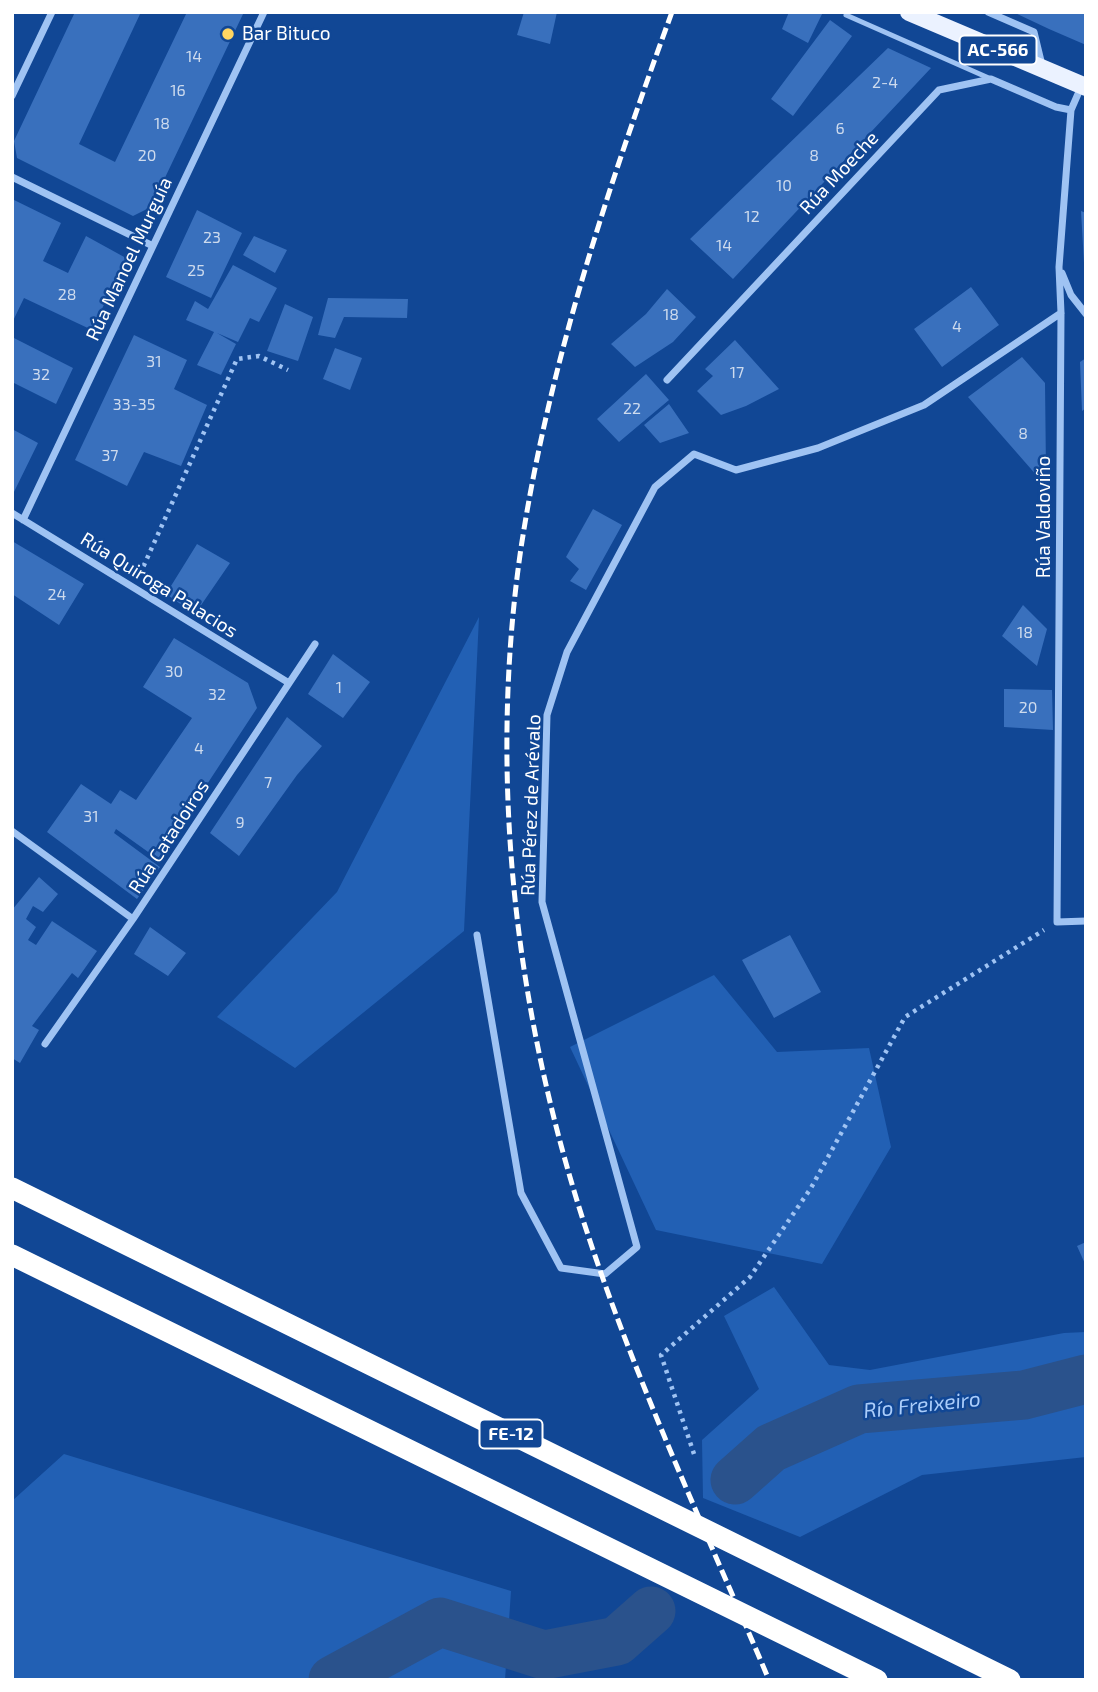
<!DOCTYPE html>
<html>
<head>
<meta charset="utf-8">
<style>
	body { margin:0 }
	#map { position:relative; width:1098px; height:1692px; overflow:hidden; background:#114795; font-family:"Exo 2",sans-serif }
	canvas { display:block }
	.frame { position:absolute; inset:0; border:14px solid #fff; pointer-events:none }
</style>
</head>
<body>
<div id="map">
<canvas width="1098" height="1692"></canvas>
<div class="frame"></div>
</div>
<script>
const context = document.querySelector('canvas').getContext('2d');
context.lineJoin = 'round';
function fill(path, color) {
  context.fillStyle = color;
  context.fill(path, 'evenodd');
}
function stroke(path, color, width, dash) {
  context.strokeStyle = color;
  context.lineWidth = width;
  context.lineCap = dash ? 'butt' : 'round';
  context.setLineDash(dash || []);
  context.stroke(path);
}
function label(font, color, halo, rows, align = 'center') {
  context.font = font + ' "Exo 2",sans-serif';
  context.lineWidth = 5;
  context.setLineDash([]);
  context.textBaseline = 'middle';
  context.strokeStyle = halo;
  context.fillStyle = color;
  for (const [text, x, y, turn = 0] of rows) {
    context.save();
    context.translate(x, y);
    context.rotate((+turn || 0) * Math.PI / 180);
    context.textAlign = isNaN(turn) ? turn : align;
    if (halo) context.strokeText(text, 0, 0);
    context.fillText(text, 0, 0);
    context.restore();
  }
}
const green = new Path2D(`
	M479,617L464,931L295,1068L217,1017L337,892Z
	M714,975L777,1052L869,1048L891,1147L822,1264L656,1230L570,1047Z
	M774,1287L829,1365L870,1370L1064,1333L1086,1332V1457L922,1475L800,1537L703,1498L702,1440L759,1389L724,1316Z
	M64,1454L511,1591L505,1680H12V1501Z`);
const river = new Path2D(`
	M735,1480L771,1448L859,1409L1024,1395L1086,1379
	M333,1680L440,1622L544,1655L617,1641L651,1611`);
const building = new Path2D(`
	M75,12H141L79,144L115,162L187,12H244L151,207L133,216L17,158L14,141Z
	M524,12H557L550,44L517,35Z
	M789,12H823L808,43L782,29Z
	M1013,12H1086V45L1049,29Z
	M830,20L852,36L793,116L771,99Z
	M888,48L931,68L733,279L690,239Z
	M12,199L61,223L43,261L68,273L86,236L126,258L92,330L24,298L12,323Z
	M197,210L242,233L211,298L166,277Z
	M1081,211L1086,213V263H1084Z
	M254,236L287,250L275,273L243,255Z
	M233,265L277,288L259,322L250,318L238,342L217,333L236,344L221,375L197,365L214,332L186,320L195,301L208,309Z
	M971,287L999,325L942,367L914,329Z
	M667,289L696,317L673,342L635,367L611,344L646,314Z
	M328,298L408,299L407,318L344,317L335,338L318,335Z
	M285,304L313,317L298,361L267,351Z
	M134,335L187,360L174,389L207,405L181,466L144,452L127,486L75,460Z
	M12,337L73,368L56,404L12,382Z
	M735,340L779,389L746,406L721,415L697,391L713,376L705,369Z
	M335,348L362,358L350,390L323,379Z
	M1022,357L1045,383L1046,471L1038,477L968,397Z
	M1086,358V408L1082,411L1080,362Z
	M646,374L669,400L619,442L597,419Z
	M669,404L689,433L660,443L644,425Z
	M12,429L38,443L12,496Z
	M593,509L622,525L586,590L570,581L579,569L566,557Z
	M12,541L84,584L59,625L12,594Z
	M197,544L230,563L195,614L166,594Z
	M1023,605L1047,629L1037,666L1002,636Z
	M174,638L248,683L257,708L158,859L116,829L114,833L160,867L137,899L47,832L81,784L111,804L120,790L136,800L192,718L143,687Z
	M333,654L370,682L343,718L308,694Z
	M1004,689L1052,690L1053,730L1004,727Z
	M287,717L322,746L297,775L239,856L210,833Z
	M39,877L58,894L43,912L33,906L26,919L36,927L28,940L36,945L52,921L97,951L78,978L72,973L32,1026L39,1030L20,1063L12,1058V910Z
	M150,927L186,953L168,976L134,954Z
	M790,935L821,992L774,1018L742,960Z
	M1086,1242V1266L1077,1246Z`);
const path = new Path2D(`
	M140,574L237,359L259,356L288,370
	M694,1454L661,1355L750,1277L811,1188L905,1017L1044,930`);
const lane = new Path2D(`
	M846,15L991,79`);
const street = new Path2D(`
	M988,12L1034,32L1042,65
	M1081,87L1071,110L1059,267L1061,313L1057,922L1086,921
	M12,96L52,12
	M12,177L153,246
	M1062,273L1071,295L1086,314
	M667,380L939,90L991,79L1056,107L1071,110
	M12,513L289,683
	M23,520L264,12
	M12,831L133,919
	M477,935L521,1193L561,1268L605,1274L637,1247L542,902L547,715L567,652L655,487L694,454L736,470L818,448L924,405L1061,313
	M45,1044L133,919L315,644`);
const primary = new Path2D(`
	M909,12L1086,87`);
const highway = new Path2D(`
	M12,1188L1010,1680
	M12,1255L877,1680`);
const rail = new Path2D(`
	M672,12C608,187 549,364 521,548C487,781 516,1022 591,1244C641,1393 708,1536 769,1680`);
const markers = [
	[228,34,7,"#ffd561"]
];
const numberNames = [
	["14",194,57],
	["2-4",885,83],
	["16",178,91],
	["18",162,124],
	["6",840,129],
	["20",147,156],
	["8",814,156],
	["10",784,186],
	["12",752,217],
	["23",212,238],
	["14",724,246],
	["25",196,271],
	["28",67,295],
	["18",671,315],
	["4",957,327],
	["31",154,362],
	["17",737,373],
	["32",41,375],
	["33-35",134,405],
	["22",632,409],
	["8",1023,434],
	["37",110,456],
	["24",57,595],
	["18",1025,633],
	["30",174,672],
	["1",339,688],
	["32",217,695],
	["20",1028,708],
	["4",199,749],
	["7",268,783],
	["31",91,817],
	["9",240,823]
];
const shields = [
	[998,50,77],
	[511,1434,63]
];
const shieldNames = [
	["AC-566",998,50],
	["FE-12",511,1434]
];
const poiNames = [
	["Bar Bituco",242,34]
];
const streetNames = [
	["Rúa Moeche",839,173,-47],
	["Rúa Manoel Murguía",129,259,-65],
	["Rúa Valdoviño",1044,517,-90],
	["Rúa Quiroga Palacios",159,585,32],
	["Rúa Pérez de Arévalo",531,805,-88],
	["Rúa Catadoiros",169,837,-57]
];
const waterNames = [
	["Río Freixeiro",922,1405,-6]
];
fill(green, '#2260b4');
stroke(river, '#2a528c', 49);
fill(building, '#3970bd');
stroke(path, '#9fc3f3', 4.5, [3.5, 5]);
stroke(lane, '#9fc3f3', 5);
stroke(street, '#9fc3f3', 7);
stroke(primary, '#ebf2ff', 18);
stroke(highway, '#fff', 21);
stroke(rail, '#fff', 5, [12, 5]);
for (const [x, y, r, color] of markers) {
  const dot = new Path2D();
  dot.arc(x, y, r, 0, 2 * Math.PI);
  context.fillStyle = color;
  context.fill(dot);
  stroke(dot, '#114795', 2.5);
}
label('16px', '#cedbee', null, numberNames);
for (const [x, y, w] of shields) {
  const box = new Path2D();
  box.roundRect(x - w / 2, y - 14.5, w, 29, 5);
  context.fillStyle = '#114795';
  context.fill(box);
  stroke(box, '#fff', 2);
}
label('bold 18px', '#fff', null, shieldNames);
label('19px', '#fff', '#114795', poiNames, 'left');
label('19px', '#fff', '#114795', streetNames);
label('italic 21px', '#abcdfa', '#114795', waterNames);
</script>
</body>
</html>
